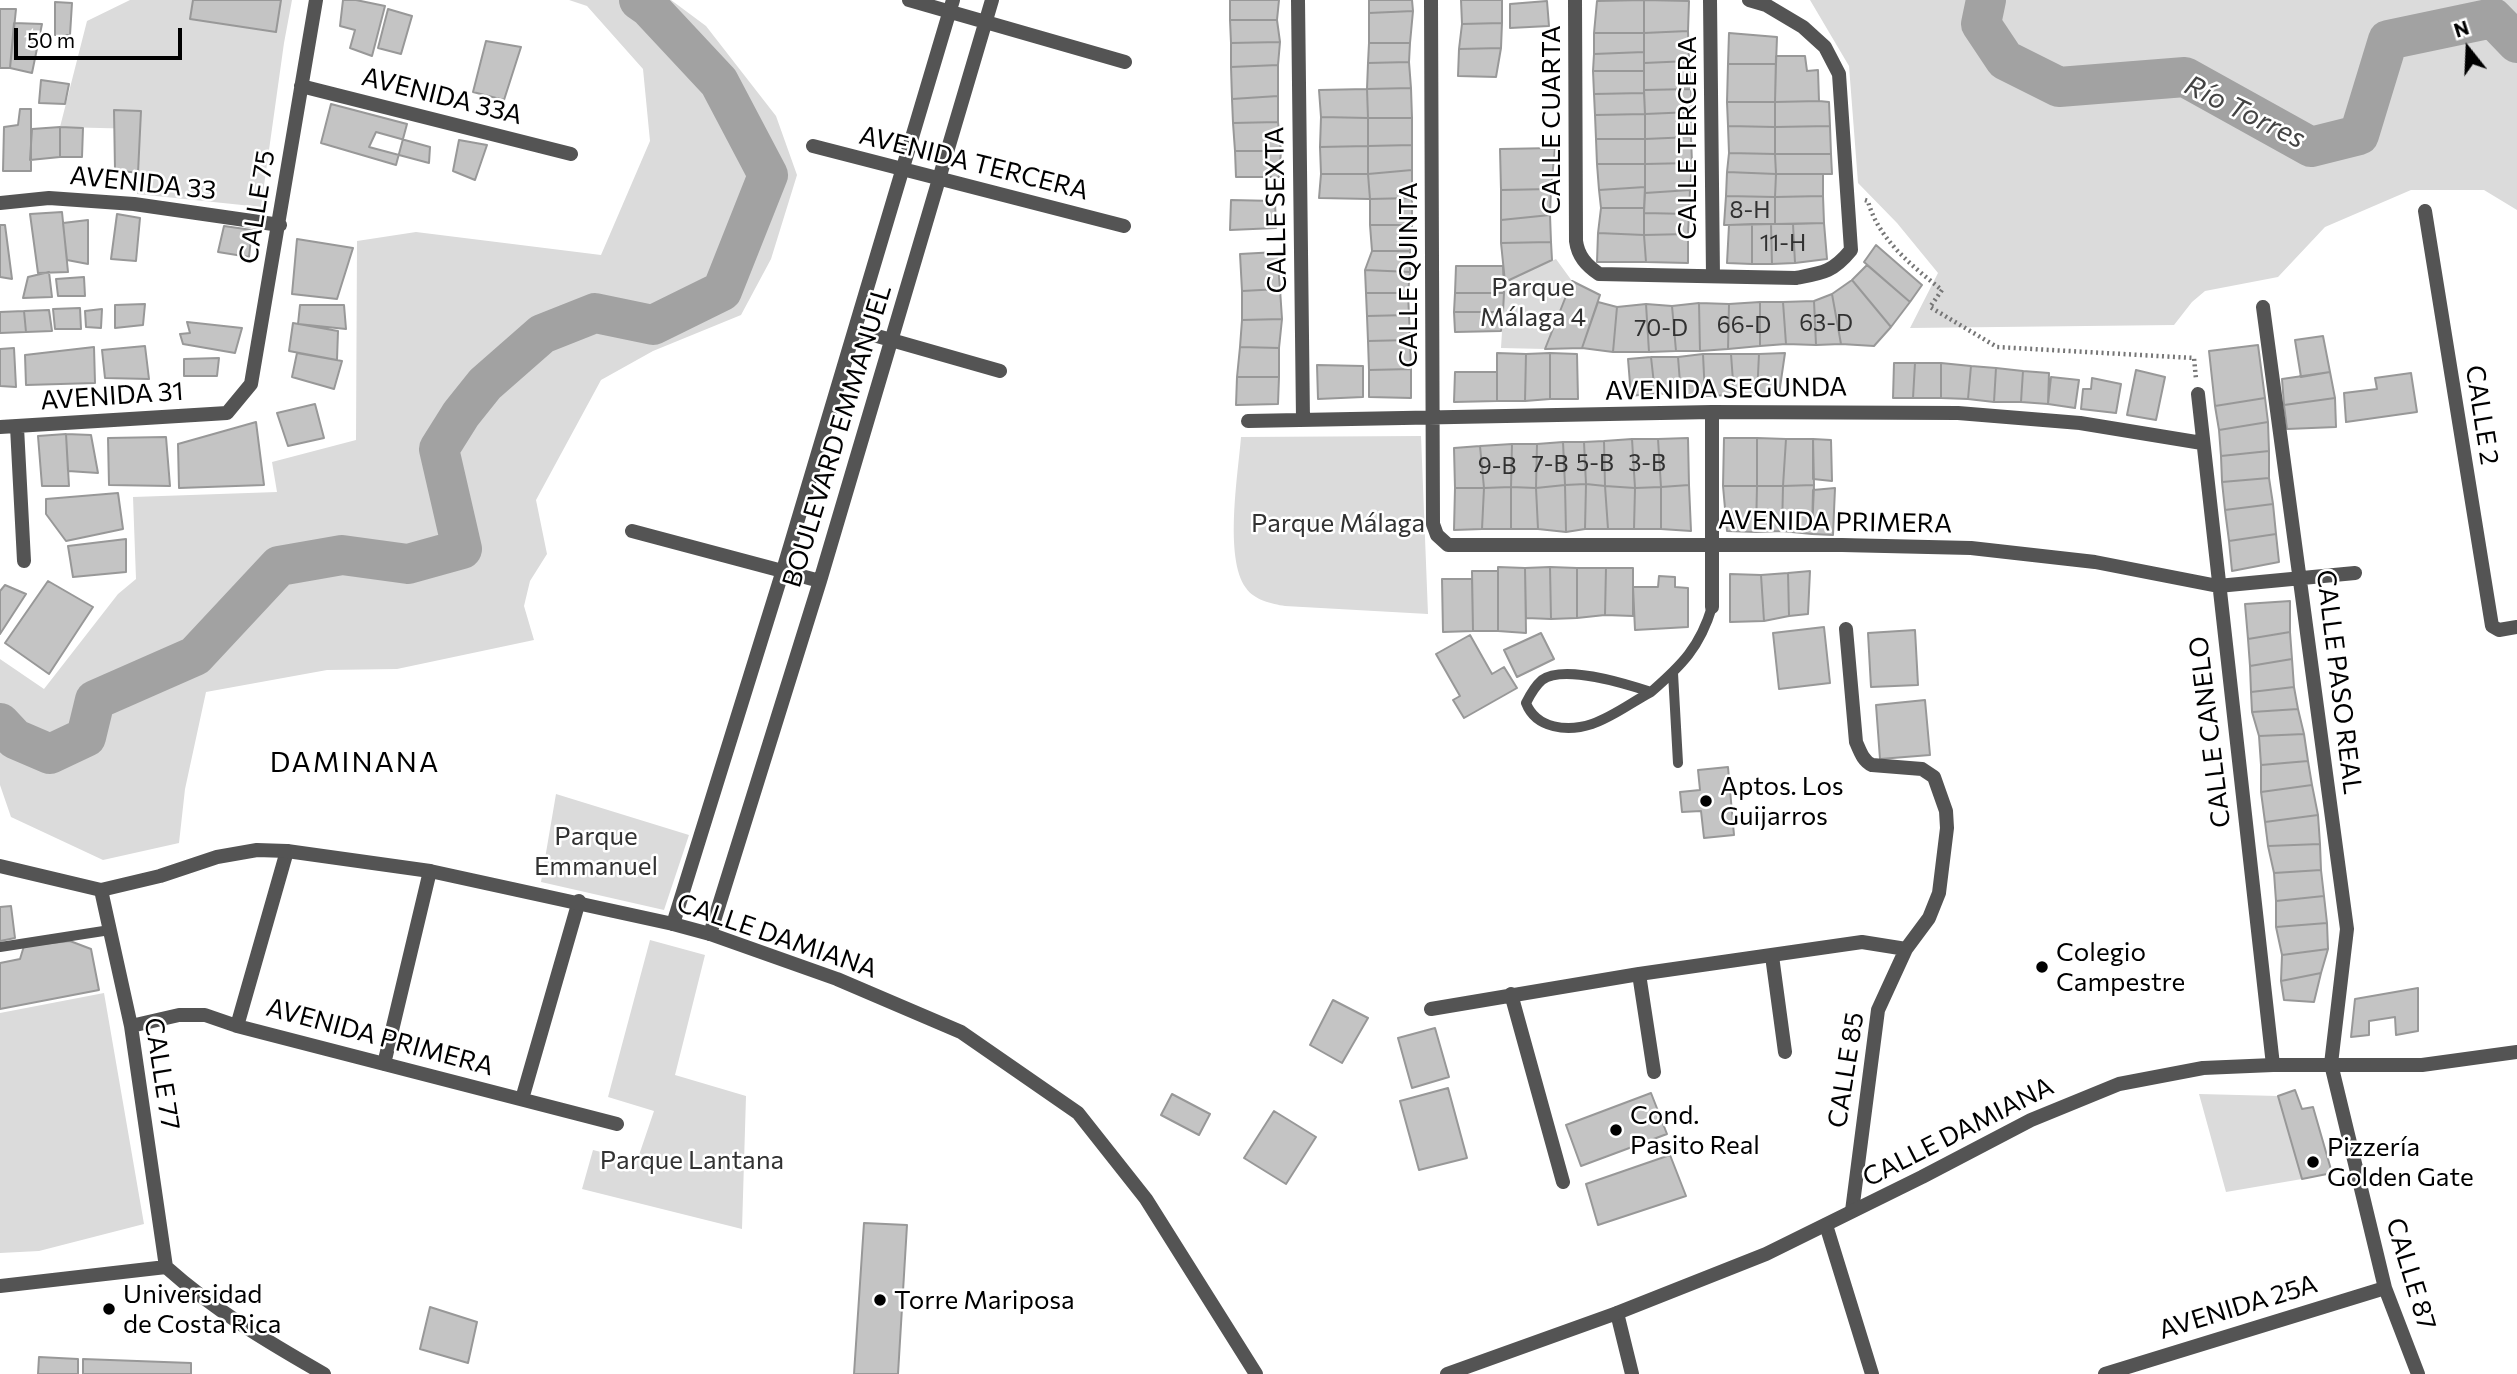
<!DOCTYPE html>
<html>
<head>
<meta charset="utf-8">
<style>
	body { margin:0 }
	#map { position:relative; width:2517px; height:1374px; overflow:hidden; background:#fff; font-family:Commissioner,sans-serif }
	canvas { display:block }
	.north { position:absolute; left:2433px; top:14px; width:70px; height:70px; -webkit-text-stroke:5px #fff; paint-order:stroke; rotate:342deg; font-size:19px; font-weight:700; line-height:28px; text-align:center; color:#000 }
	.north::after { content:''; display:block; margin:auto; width:24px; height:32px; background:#000; clip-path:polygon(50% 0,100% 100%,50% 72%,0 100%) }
	.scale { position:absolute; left:14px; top:28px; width:168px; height:32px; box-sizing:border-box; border:4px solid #000; border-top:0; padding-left:9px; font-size:21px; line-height:24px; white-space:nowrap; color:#000; -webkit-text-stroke:5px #fff; paint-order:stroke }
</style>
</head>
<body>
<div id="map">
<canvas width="2517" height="1374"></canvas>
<div class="north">N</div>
<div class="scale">50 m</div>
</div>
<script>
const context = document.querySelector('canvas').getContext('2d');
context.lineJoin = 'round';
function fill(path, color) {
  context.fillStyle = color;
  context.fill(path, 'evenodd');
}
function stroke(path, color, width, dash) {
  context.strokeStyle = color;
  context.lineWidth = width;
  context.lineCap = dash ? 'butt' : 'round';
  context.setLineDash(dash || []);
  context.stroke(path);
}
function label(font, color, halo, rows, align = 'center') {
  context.font = font + ' Commissioner,sans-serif';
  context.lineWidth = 5;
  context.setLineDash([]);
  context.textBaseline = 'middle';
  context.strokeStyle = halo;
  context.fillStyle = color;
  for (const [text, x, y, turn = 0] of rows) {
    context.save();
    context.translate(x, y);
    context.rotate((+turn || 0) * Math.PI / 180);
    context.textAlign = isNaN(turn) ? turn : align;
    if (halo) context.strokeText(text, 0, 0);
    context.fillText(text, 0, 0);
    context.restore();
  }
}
const green = new Path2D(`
	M130,0H193L191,19L275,32L281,0H292L284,43L261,207L137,194L140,129L60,127L87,21Z
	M569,0H671L706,26L776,116L797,175L771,259L741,315L653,351L601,380L536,500L547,554L530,581L524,606L534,640L397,669L327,670L206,692L185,789L179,843L103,860L11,817L0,785V659L44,689L118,594L136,579L133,497L277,492L272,462L356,440L357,241L416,232L601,255L650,141L643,69L587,6Z
	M1810,0H2517V210L2484,190H2411L2325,227L2278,277L2205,291L2192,302L2174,325L1910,328L1938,273L1897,223L1858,183L1849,66Z
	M1556,259L1572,281L1545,349L1501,348L1505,282Z
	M1421,436L1428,614L1285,606C1272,604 1254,600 1246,588C1224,558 1238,475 1241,437Z
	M556,794L689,835L664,910L541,882Z
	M650,940L705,955L675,1075L746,1096L742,1229L582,1189L593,1150L637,1161L654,1111L608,1097Z
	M104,993L144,1224L39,1251L0,1253V1013Z
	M2199,1094L2278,1096L2302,1179L2226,1192Z`);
const river = new Path2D(`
	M1986,0L1981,24L2005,60L2059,87L2185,77L2311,147L2359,135L2388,40L2493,18L2517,43
	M0,723L15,739L50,754L86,737L95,700L195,656L279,566L342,555L408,564L462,549L439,449L461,414L485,384L542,334L595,313L653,325L722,291L768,175L719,82L649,7L639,0`);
const building = new Path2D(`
	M193,0H281L276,32L190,19Z
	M343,0H356L385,6L372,56L350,48L355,30L340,26Z
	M1230,0H1279L1277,20H1230Z
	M1369,0H1412L1413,11L1369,13Z
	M1461,0H1502V23L1462,24Z
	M1644,0V33H1594L1597,1Z
	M1644,0L1689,1L1688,31L1644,33Z
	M1547,1L1549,26L1510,28V4Z
	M55,2L72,3L70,35H55Z
	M0,9H16L10,68H0Z
	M388,9L412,16L401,54L378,48Z
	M1413,11L1410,43H1369V13Z
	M1230,20H1277L1280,42L1231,43Z
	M14,23L42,24L32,73L10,68Z
	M1502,23L1501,48L1459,49L1462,24Z
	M1688,31L1689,61L1644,63V33Z
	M1594,33H1644V52L1594,54Z
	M1729,33L1777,37L1776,64H1728Z
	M486,41L521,47L504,100L473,92Z
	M1280,42L1278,65L1231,67V43Z
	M1369,43H1410L1409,62L1368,63Z
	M1501,48L1496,77L1458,76L1459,49Z
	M1644,52V71H1593L1594,54Z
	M1776,56H1805L1807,71L1818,70L1819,101L1775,102Z
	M1689,61L1691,89L1644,90V63Z
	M1409,62L1411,88L1367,89L1368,63Z
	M1728,64H1776L1775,102H1727Z
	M1278,65V96L1232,99L1231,67Z
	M1593,71H1644V93L1594,94Z
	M41,80L69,84L65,104L39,103Z
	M1411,88L1412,118H1368L1367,89Z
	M1367,89L1368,118L1321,117L1319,90Z
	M1691,89L1692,112L1645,114L1644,90Z
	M1644,93L1645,114L1595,115L1594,94Z
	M1278,96V122L1233,123L1232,99Z
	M1819,101L1829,102L1830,126L1775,127V102Z
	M1727,102H1775V127L1728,126Z
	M331,104L407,124L396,165L321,143Z
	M20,109H31V171H3L4,127L18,125Z
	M114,110L141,111L138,173L115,170Z
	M1692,112L1691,137L1645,139V114Z
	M1645,114V139H1596L1595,115Z
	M1321,117L1368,118V146L1320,147Z
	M1368,118H1412V145L1368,146Z
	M1278,122L1281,151H1235L1233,123Z
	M1728,126L1775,127V154L1729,153Z
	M1830,126L1831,154H1775V127Z
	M60,127L83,128L82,157H60Z
	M60,127V157L30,160L32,129Z
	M376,132L430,147L429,163L369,147Z
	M1691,137L1692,163L1645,164V139Z
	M1596,139H1645V164H1597Z
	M459,140L487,145L475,180L453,171Z
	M1412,145V170L1368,174V146Z
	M1368,146V174H1321L1320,147Z
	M1555,148L1551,189L1501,190L1500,149Z
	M1235,151H1281L1279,177H1236Z
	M1729,153L1775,154L1776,174L1727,172Z
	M1775,154H1831L1832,174H1776Z
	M1692,163L1690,190L1645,193V164Z
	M1597,164H1645V187L1599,190Z
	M1412,170V198L1370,199L1368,174Z
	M1727,172L1776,174L1775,197L1726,196Z
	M1321,174H1368L1370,199L1319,198Z
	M1776,174H1823V196L1775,197Z
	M1645,187L1644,208H1601L1599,190Z
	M1551,189L1550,215L1501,220V190Z
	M1690,190L1689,214L1644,213L1645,193Z
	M1726,196L1775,197V224L1724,225Z
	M1823,196L1824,223L1775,224V197Z
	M1412,198V225H1370V199Z
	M1231,200L1275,201L1276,228L1230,230Z
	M1601,208H1644V235L1598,233Z
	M62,212L68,272L38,273L30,214Z
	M1644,213L1689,214L1688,234L1644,235Z
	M117,214L140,218L136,261L111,259Z
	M1550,215L1551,242L1501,243V220Z
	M88,220V264L67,260L63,223Z
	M1824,223L1827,259L1795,263L1793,224Z
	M1752,224H1771L1772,264H1752Z
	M1752,224V264L1727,263L1729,225Z
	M1771,224H1793L1795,263L1772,264Z
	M0,225H5L12,279L0,277Z
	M1370,225H1412L1410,251H1372Z
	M224,226L252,230L249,257L218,252Z
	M1598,233L1644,235L1646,262H1597Z
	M1688,234V263L1646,262L1644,235Z
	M297,239L353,248L337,299L292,294Z
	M1551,242L1552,260L1505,282L1501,243Z
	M1876,245L1922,285L1910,302L1864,262Z
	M1372,251H1410V272L1365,270Z
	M1277,252L1280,289L1242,291L1240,254Z
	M1867,265L1910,302L1891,327L1852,280Z
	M1456,266H1503L1504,293H1455Z
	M1365,270L1410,272L1408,293H1366Z
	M49,272L52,297L23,298L28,277Z
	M84,277L85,296H58L56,279Z
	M1852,280L1891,327L1874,346L1841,344L1832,294Z
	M1572,281L1600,295L1582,348L1545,349Z
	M1280,289L1282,319L1242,320V291Z
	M1366,293H1408L1409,315L1367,316Z
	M1455,293H1504L1503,312H1454Z
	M1832,294L1841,344L1816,345L1814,301Z
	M1814,301L1816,345L1786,344L1783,302Z
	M1598,302L1617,307L1613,352L1582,348Z
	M1760,302H1783L1786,344L1760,346Z
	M1760,302V346L1728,349L1729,304Z
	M1699,303L1729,304L1728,349L1700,351Z
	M1699,303L1700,351H1676L1672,306Z
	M145,304L143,325L115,328V305Z
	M1646,304L1672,306L1676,351L1649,352Z
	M1646,304L1649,352H1613L1617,307Z
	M300,305H344L346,329L298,324Z
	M80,308L81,329H55L53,309Z
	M102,309L101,328L86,327L85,311Z
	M49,310L52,331L26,332L24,311Z
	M24,311L26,332L0,333V312Z
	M1454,312H1503L1501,331L1455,332Z
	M1409,315L1410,340L1368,341L1367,316Z
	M1282,319L1279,348L1240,347L1242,320Z
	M187,322L242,328L235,353L183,344L180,334L190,333Z
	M293,323L338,331L337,360L289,351Z
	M2323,336L2330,372L2301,377L2295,340Z
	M1410,340L1411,369L1369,370L1368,341Z
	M2258,345L2265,398L2215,406L2209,351Z
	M145,346L149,379L105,378L102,350Z
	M94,347L95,383L26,385L25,355Z
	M1240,347L1279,348V377H1237Z
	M14,348L16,387L0,386V349Z
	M297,353L342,361L334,389L292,377Z
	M1497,353L1526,354L1525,401H1497Z
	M1550,353V399L1525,401L1526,354Z
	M1550,353L1577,354L1578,399H1550Z
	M1785,353L1779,394L1757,395L1759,354Z
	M1703,354H1731L1734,395L1705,396Z
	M1703,354L1705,396L1681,395L1678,357Z
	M1731,354H1759L1757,395H1734Z
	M1651,357H1678L1681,395L1655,393Z
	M1651,357L1655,393L1631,396L1628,359Z
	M219,358L217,376H184V359Z
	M1894,363H1915L1913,398H1893Z
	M1915,363H1941V398H1913Z
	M1941,363L1971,366L1968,399L1941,398Z
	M1317,365L1363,366V397L1318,399Z
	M1971,366L1996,368L1994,402L1968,399Z
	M1996,368L2023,371L2021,402H1994Z
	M1411,369V398L1369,397V370Z
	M2136,370L2165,377L2156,420L2127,415Z
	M2023,371L2049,373L2048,404L2021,402Z
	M1455,372H1497V401L1454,402Z
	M2330,372L2335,398L2284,405L2282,379Z
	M2411,373L2417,412L2346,422L2344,393L2377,389L2375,378Z
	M1237,377H1279L1278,404L1236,405Z
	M2051,377L2079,380L2075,408L2048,404Z
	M2092,378L2121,384L2116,413L2081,409L2083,389H2091Z
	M2265,398L2268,422L2219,430L2215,406Z
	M2335,398L2336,427L2287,429L2284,405Z
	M315,404L324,438L288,446L277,413Z
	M256,422L264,485L179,488L178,444Z
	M2268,422L2269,451L2221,456L2219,430Z
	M66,434L69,486H42L38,436Z
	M66,434L91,435L98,473L68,471Z
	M166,437L170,486L109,485L108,438Z
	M1688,438L1689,485L1661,487L1658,439Z
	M1724,438H1757V486H1723Z
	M1757,438L1786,439L1783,486H1757Z
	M1632,439L1635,488L1605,486L1604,441Z
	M1632,439H1658L1661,487L1635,488Z
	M1786,439H1813L1814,485L1783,486Z
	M1813,439L1831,440L1832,481L1813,479Z
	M1604,441L1605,486L1586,484L1584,442Z
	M1563,442L1565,485L1536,488L1537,444Z
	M1563,442H1584L1586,484L1565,485Z
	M1512,444L1511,487L1484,488L1480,446Z
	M1512,444H1537L1536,488L1511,487Z
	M1480,446L1484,488H1455L1454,448Z
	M2269,451V478L2222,482L2221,456Z
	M2269,478L2273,504L2225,510L2222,482Z
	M1586,484L1585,529L1566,532L1565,485Z
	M1586,484L1605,486L1608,529H1585Z
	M1565,485L1566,532L1538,529L1536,488Z
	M1689,485L1691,531L1661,529V487Z
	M1814,485L1812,534L1782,531L1783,486Z
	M1605,486L1635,488L1634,529H1608Z
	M1723,486H1757L1756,532L1727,531Z
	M1757,486H1783L1782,531L1756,532Z
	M1511,487V529H1482L1484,488Z
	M1511,487L1536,488L1538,529H1511Z
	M1661,487V529H1634L1635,488Z
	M1455,488H1484L1482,529L1454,530Z
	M1835,488L1833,535L1812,534L1813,490Z
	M118,493L123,529L66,541L46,514V499Z
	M2273,504L2276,534L2229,541L2225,510Z
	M2276,534L2279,562L2232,571L2229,541Z
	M126,539V572L73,577L68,546Z
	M1498,567L1525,568L1526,633L1498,631Z
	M1550,567L1551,619L1526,618L1525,568Z
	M1550,567L1577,568V618L1551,619Z
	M1577,568H1606L1605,615L1577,618Z
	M1606,568H1633V616L1605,615Z
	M1472,571H1498V631H1473Z
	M1810,571L1808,614L1789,616L1788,573Z
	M1788,573L1789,616L1764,621L1761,575Z
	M1730,574L1761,575L1764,621L1730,622Z
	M1659,576L1675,577V587L1688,588V627L1635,630L1633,587H1658Z
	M1442,579H1472L1473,631L1443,632Z
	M48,581L93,607L49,674L5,643Z
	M5,585L26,594L0,634V591Z
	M2290,601V632L2248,639L2245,604Z
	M1824,627L1830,683L1779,689L1773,633Z
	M1915,630L1918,685L1871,687L1868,633Z
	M2290,632L2292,659L2250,666L2248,639Z
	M1541,633L1554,659L1517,677L1504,650Z
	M1470,635L1492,674L1504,667L1517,688L1464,718L1453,700L1460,696L1436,654Z
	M2292,659L2294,687L2251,692L2250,666Z
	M2294,687L2298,709L2252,712L2251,692Z
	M1925,700L1930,755L1880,759L1876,705Z
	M2298,709L2304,734L2259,736L2252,712Z
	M2304,734L2308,761L2261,765L2259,736Z
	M2308,761L2312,785L2261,792V765Z
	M1728,767L1734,835L1704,838L1701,811L1682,812L1680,792L1700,790L1698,770Z
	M2312,785L2318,815L2265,822L2261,792Z
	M2318,815L2320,844L2268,846L2265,822Z
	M2320,844L2321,870L2274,873L2268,846Z
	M2321,870L2324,896L2276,901L2274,873Z
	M2324,896L2327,923L2276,927V901Z
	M11,906L15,938L0,941V907Z
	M2327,923L2328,949L2282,955L2276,927Z
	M70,941L91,949L99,990L0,1009V963L20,959L24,946Z
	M2328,949L2321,973L2281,981L2282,955Z
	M2321,973L2314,1002L2284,1000L2281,981Z
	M2418,988V1031L2396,1035L2395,1017L2369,1021V1035L2351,1037L2355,999Z
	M1333,1000L1368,1018L1342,1063L1310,1045Z
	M1435,1028L1449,1077L1412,1088L1398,1038Z
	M1448,1088L1467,1158L1419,1170L1400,1101Z
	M2295,1090L2302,1109L2313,1107L2332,1173L2302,1179L2278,1096Z
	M1651,1093L1667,1134L1581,1166L1566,1125Z
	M1172,1094L1210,1114L1199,1135L1161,1115Z
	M1274,1111L1316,1137L1286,1184L1244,1158Z
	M1670,1155L1686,1196L1598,1225L1586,1184Z
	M864,1223L907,1225L898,1374H854Z
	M430,1307L477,1322L468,1363L420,1349Z
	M39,1357L78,1359V1374H38Z
	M83,1359L191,1363V1374H83Z`);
const path = new Path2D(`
	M1865,200L1868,201C1878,239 1912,266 1942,290L1930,307L1997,347L2194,358L2196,379`);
const service = new Path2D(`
	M1673,673L1678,763
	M1651,692C1632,702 1613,717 1592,724C1568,732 1536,729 1526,703C1530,695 1535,686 1542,680C1563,664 1627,684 1651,692C1682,665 1700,647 1712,607
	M0,947L110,930`);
const minor = new Path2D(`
	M909,0L1125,62
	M1298,0L1303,419
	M1431,0L1433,524L1437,535L1448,545H1842L1971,548L2095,562L2218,586L2355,573
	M1575,0L1576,241C1578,256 1586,265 1599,274L1796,278C1823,273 1833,272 1851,250L1839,74L1825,47L1803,27L1766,5L1749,0
	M1710,0L1713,276
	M301,86L571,154
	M813,146L1124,226
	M0,203L49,198L134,204L280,225
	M2425,211L2492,626L2499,630L2517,627
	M2263,307L2347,929L2331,1064L2385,1288L2418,1374
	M856,330L1000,371
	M2198,394L2273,1065
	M1248,421L1712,412L1958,413L2080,423L2202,443
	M0,427L227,413L251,384L316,0
	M17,427L24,561
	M632,531L820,581
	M1712,607V412
	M1846,629L1856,742C1860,751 1863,761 1872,765L1922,769L1934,777L1946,811L1947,828L1939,893L1929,918L1906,949L1878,1010L1852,1211
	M101,890L131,1026L166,1267
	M673,924L783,570L953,0
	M710,934L820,581L992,0
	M1772,956L1785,1052
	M1639,974L1654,1072
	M1511,994L1563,1182
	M1431,1009L1639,974L1862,942L1906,949
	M131,1026L179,1015H205L237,1026L617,1124
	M237,1026L287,851
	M384,1064L430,871
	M522,1099L579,901
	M1826,1225L1872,1374
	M0,1286L166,1267C214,1310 268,1342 324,1374
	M1617,1313L1632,1374
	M2105,1374L2385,1288`);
const tertiary = new Path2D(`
	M0,866L101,890L160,876L217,857L257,850L287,851L430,871L673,924L710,934L837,979L961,1032L1078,1113L1146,1199L1256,1374
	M1447,1374L1617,1313L1766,1254L1922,1177L2031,1120L2119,1084L2203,1068L2273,1065H2422L2517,1052`);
const markers = [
	[1706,801,7,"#000"],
	[2042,967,7,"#000"],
	[1616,1130,7,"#000"],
	[2313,1162,7,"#000"],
	[880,1300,7,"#000"],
	[109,1309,7,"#000"]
];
const numberNames = [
	["8-H",1750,210],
	["11-H",1783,243],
	["63-D",1826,323],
	["66-D",1744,325],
	["70-D",1661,328],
	["5-B",1595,463],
	["3-B",1647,463],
	["7-B",1550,464],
	["9-B",1497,466]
];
const streetNames = [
	["AVENIDA 33A",442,96,14],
	["CALLE CUARTA",1551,120,-90],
	["CALLE TERCERA",1687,138,-90],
	["AVENIDA TERCERA",974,163,14],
	["AVENIDA 33",143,183,6],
	["CALLE 75",257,207,-81],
	["CALLE SEXTA",1276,210,-91],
	["CALLE QUINTA",1408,275,-90],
	["AVENIDA SEGUNDA",1726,389,-1],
	["AVENIDA 31",112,396,-4],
	["CALLE 2",2482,415,81],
	["BOULEVARD EMMANUEL",837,436,-73],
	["AVENIDA PRIMERA",1835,522,1],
	["CALLE PASO REAL",2339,682,83],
	["CALLE CANELO",2210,732,-97],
	["CALLE DAMIANA",777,936,19],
	["AVENIDA PRIMERA",380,1037,15],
	["CALLE 85",1846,1070,-81],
	["CALLE 77",162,1074,81],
	["CALLE DAMIANA",1958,1132,-27],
	["CALLE 87",2411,1274,73],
	["AVENIDA 25A",2238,1307,-17]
];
const parkNames = [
	["Parque",1533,287],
	["Málaga 4",1533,317],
	["Parque Málaga",1338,523],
	["Parque",596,836],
	["Emmanuel",596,866],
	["Parque Lantana",692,1160]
];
const poiNames = [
	["Aptos. Los",1720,786],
	["Guijarros",1720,816],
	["Colegio",2056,952],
	["Campestre",2056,982],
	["Cond.",1630,1115],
	["Pasito Real",1630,1145],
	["Pizzería",2327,1147],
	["Golden Gate",2327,1177],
	["Universidad",123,1294],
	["de Costa Rica",123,1324],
	["Torre Mariposa",894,1300]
];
const waterNames = [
	["Río Torres",2245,112,26]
];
const neighbourhoodNames = [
	["DAMINANA",355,763]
];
fill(green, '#dbdbdb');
stroke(river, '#a2a2a2', 40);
fill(building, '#c4c4c4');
stroke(building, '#989898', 2);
stroke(path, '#767676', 4.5, [2, 3.5]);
stroke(service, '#545454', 10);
stroke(minor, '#545454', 14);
stroke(tertiary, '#545454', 14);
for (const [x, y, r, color] of markers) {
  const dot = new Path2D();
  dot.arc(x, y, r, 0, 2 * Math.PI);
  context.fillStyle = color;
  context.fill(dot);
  stroke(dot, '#fff', 2.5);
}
label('23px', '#313131', null, numberNames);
label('26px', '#000', '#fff', streetNames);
label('26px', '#323232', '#fff', parkNames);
label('26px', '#000', '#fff', poiNames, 'left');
label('italic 28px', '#434343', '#fff', waterNames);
context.letterSpacing = '2px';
label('28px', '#000', '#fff', neighbourhoodNames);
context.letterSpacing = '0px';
</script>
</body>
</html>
